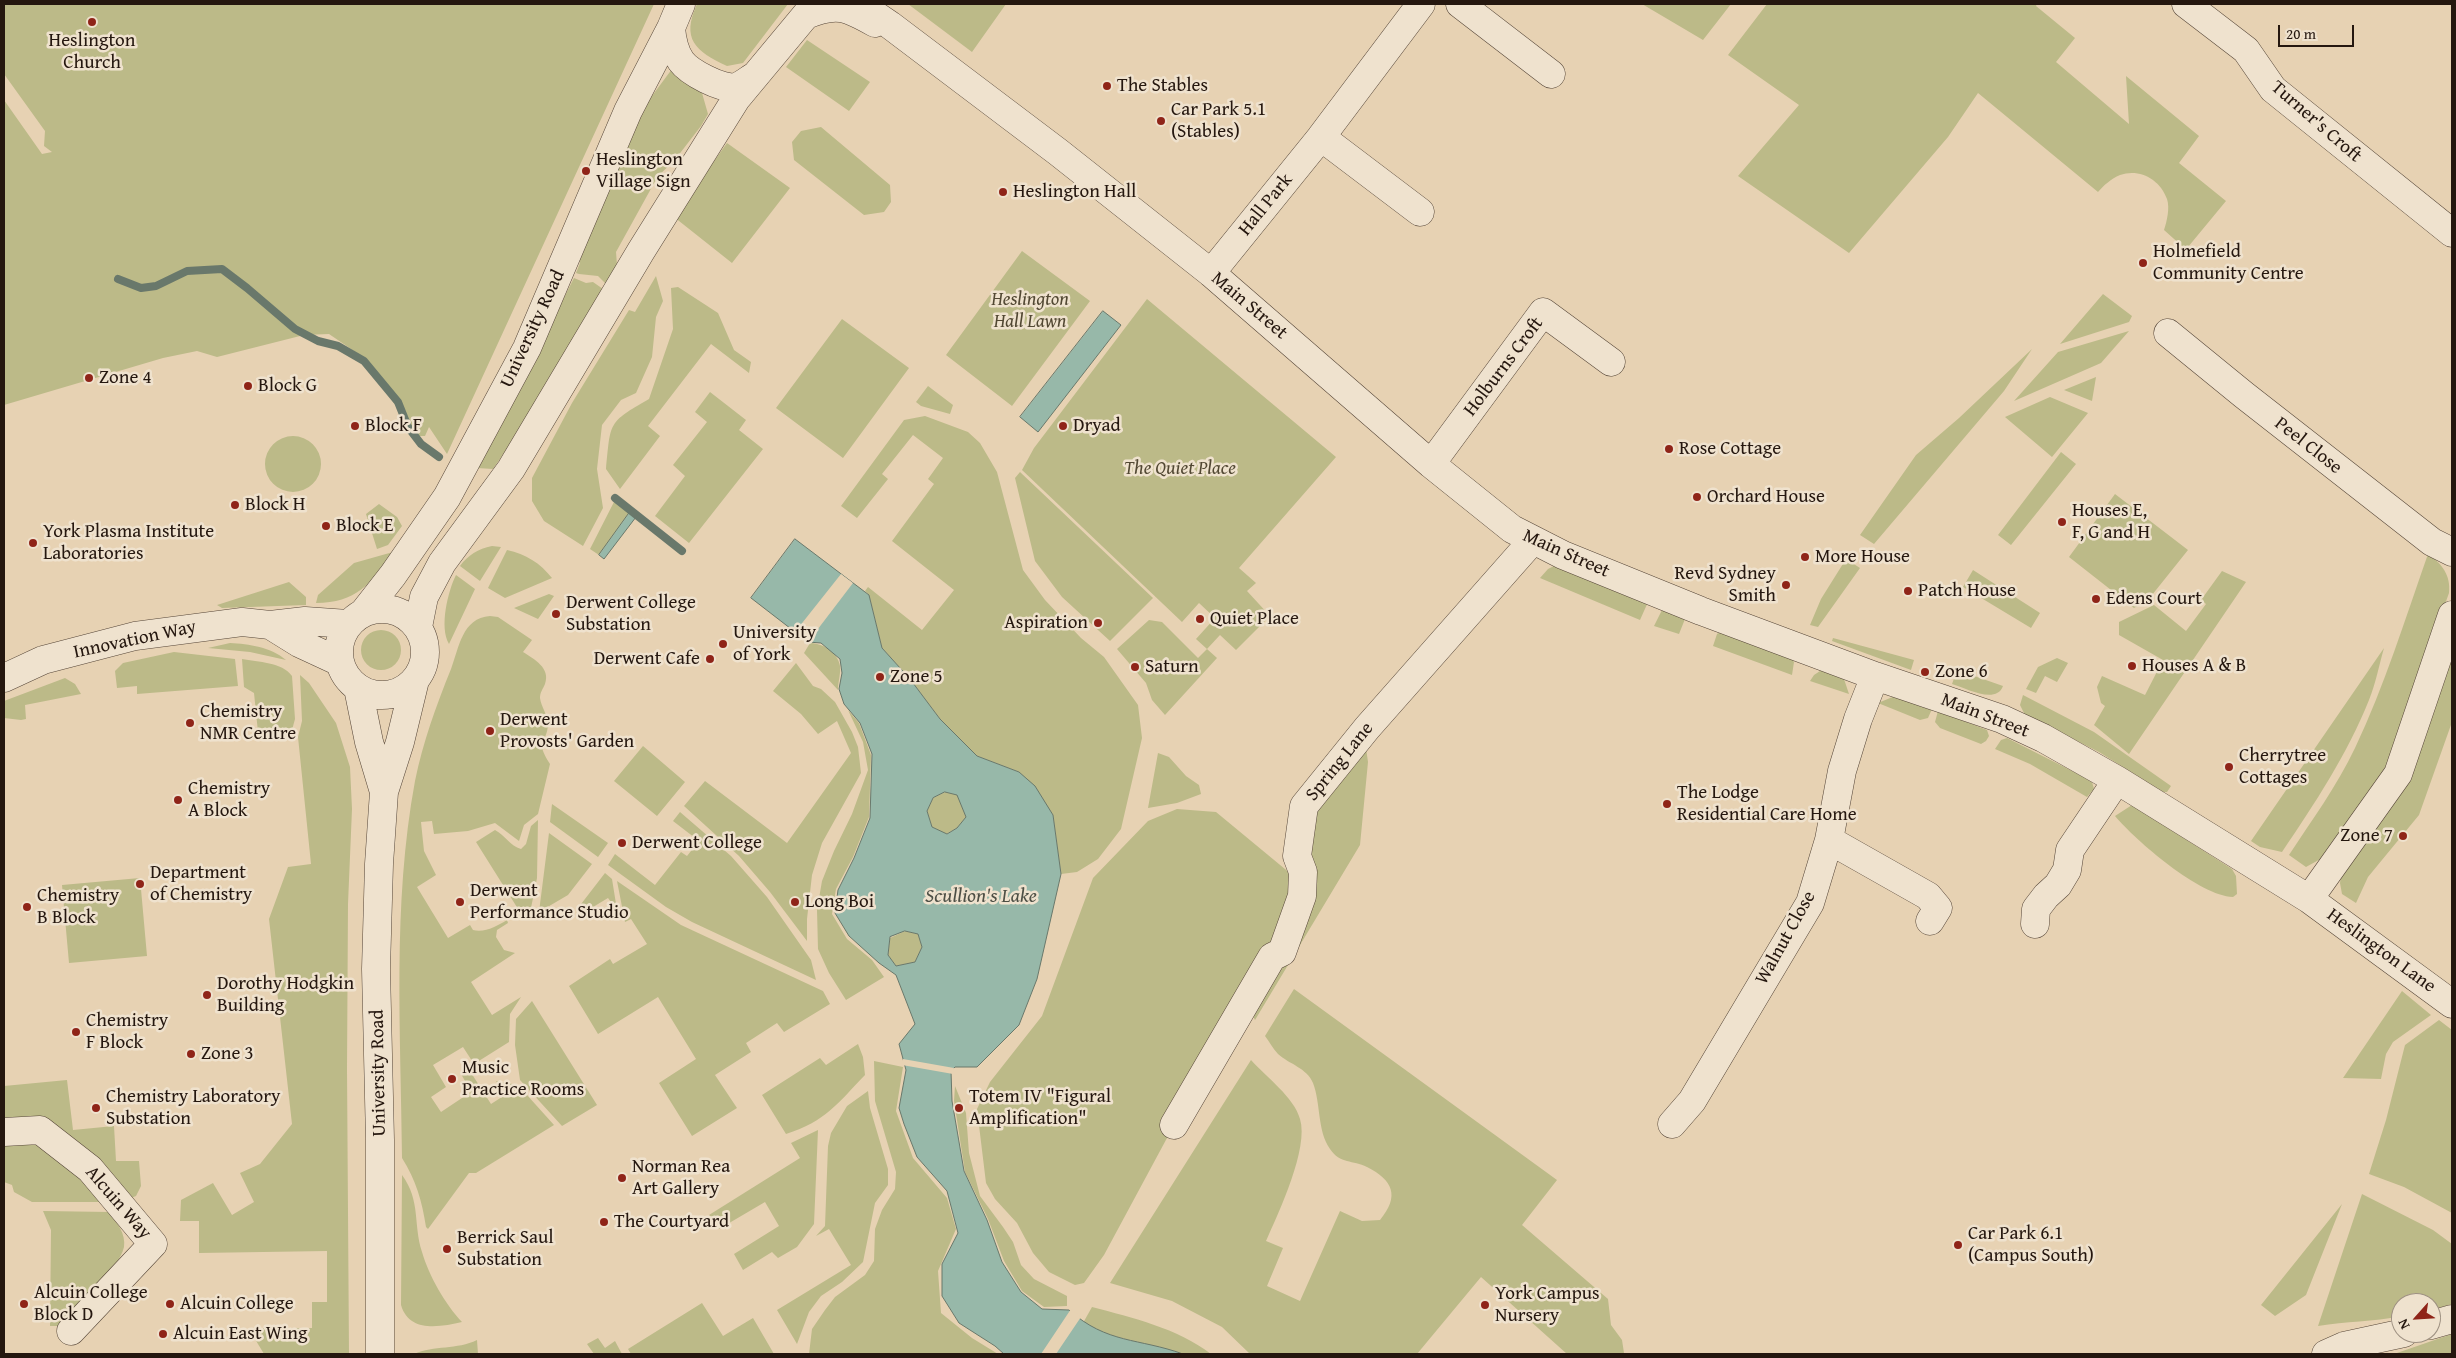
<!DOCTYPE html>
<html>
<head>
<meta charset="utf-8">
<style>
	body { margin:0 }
	#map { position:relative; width:2456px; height:1358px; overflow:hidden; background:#e7d2b3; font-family:"Gentium Book Plus",serif }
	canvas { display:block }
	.frame { position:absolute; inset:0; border:5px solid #25170f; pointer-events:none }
	.north { position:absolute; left:2391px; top:1293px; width:50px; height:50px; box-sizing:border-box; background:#efe2ce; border:1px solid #9e9182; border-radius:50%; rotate:244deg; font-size:14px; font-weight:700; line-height:20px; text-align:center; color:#25170f }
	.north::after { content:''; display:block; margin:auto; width:18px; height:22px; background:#8f2418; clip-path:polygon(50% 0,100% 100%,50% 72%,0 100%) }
	.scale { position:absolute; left:2278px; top:25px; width:76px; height:22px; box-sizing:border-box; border:2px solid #25170f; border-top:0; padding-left:6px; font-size:15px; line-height:18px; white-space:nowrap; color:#25170f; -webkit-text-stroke:4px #efe2ce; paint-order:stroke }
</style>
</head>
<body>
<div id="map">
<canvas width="2456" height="1358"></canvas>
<div class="frame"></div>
<div class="north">N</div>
<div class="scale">20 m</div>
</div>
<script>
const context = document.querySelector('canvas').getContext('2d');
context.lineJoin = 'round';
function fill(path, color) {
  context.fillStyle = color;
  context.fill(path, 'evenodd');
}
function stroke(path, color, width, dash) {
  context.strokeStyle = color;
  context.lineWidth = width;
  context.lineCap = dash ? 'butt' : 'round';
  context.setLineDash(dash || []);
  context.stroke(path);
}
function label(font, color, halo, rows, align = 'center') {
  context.font = font + ' "Gentium Book Plus",serif';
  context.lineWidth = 5;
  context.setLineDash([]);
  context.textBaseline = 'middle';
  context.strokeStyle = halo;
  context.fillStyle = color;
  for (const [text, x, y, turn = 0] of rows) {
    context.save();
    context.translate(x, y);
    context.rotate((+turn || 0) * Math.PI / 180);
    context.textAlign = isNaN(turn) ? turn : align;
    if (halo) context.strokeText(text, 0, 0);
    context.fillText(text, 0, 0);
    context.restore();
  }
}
const green = new Path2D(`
	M4,4H654L447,454L429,427L425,436H418L357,353L329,334L304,335L217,357L197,351L163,358L4,405V100L42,154L52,152L44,146L45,131L4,74Z
	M697,4H788L743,63L727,66C695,51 681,39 697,4Z
	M908,4H1006L972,52Z
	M1642,4H1731L1703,40Z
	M1767,4H2037L2036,6L2075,38L2056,62L2129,124L2126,76L2199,136L2179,163L2226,201L2188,247H2183L2164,230C2167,221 2170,208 2167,199C2160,179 2139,168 2120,175C2111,179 2104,185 2098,192L1978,93L1948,137L1849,253L1738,176L1799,105L1728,55Z
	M807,40L870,82L849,111L786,67Z
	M675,65L702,93L708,114L701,126L674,161L658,176L616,252L617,265L606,284L598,276L579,274L576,273L580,263L578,254L643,108Z
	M821,127L890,185L891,202L884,212L864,215L794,160L792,142L801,131Z
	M727,143L790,188L732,263L674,217Z
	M1022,251L1090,301L1012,406L946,355Z
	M656,276L663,301L656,317L652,357L636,393L621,400L602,425L597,469L603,508L583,546L544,521L532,501V478L572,403L629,310L635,312Z
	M574,278L586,283L593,282L603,289L557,375L493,469L477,468Z
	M678,287L718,313L734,350L751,362L749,373L711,344L648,426L660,436L620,489L606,469C611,422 607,423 649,399L673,329L671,288Z
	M2103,294L2132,316L2129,322L2060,344Z
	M1147,299L1336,457L1239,568L1256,583L1247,591L1270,616L1236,650L1220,635L1207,649L1217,658L1165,715L1152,700L1146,683L1117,649L1149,620L1162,622L1198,658L1207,649L1196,639L1215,618L1199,603L1182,622L1022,470L1034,448Z
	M842,319L909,368L843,458L776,408Z
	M2129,331L2101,363L2014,401L2058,352Z
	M2032,349L2004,391L1874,544L1860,535L1916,455L1959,418Z
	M2096,377L2092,401L2064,390Z
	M928,386L953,405L950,414L921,406L916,402Z
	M710,392L746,420L739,430L763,449L689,543L655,516L685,476L673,465L707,422L695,412Z
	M2050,397L2088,413L2052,457L2005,417Z
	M925,416L968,432L980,443L997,472L1023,570L1045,600L1081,638L1104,657L1138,705L1142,738L1121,829L1098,859L1077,872L1061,874L1053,815L1019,772L977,756L940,719L910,679L882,648L869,595L865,591L868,587L922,630L954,590L892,541L934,484L928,479L943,458L913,435L882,474L888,479L857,518L841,506L904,420Z
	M265 464a28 28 0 1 1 56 0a28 28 0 1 1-56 0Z
	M2061,452L2076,464L2011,545L1998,535Z
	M1020,472L1153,598L1110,641L1062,597L1035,561L1015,478Z
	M2115,494L2188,550L2148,600L2134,608L2069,557Z
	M615,500L630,512L599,555L590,549Z
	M379,504L397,517L402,526L388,545L377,549L366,514Z
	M492,546L501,547L480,581L460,566C468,555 478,549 492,546Z
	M507,550C526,554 540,563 552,578L505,598L488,588Z
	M393,552C371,584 356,603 316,603L318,595L354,563Z
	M2428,554C2442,564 2451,575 2449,593L2387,767L2324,857L2306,867L2289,855C2312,820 2337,786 2355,748C2385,685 2405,619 2428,554Z
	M1846,559L1860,568L1818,627L1810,625L1821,599Z
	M1556,565L1648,602L1640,620L1540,578L1548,569Z
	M1973,570L2040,613L2031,628L1963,587Z
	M2222,571L2246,582L2129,754L2094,725L2105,706L2101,703L2097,687L2102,676L2145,695L2163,660L2119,635V622L2154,605L2186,631L2206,604L2201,600Z
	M456,575L475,589L449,644C439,627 448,591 456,575Z
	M289,582L306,597V605L222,608L217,605Z
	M549,594L554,596L538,619L514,608Z
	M1663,608L1685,619L1679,634L1654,626Z
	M490,616L498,617L532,640L523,652C534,659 551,668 545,684C543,689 540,692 540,698C541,707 548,715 548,724C547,745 534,739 550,764L538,814L524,825L519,841L495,823L468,831L434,834L432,821L421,822L424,851L436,875L417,887L448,938L470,925L473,930C485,933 497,926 507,920L508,923L497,930L496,937L504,950L515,953L471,982L492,1015L521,997L510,1014L509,1042L474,1064L463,1047L433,1065L446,1087L431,1097L441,1112L471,1092L460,1072L468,1068L491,1104L505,1095L496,1081L518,1085L554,1125L476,1173H469L428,1229L426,1227C422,1201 416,1180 402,1158C401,1033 392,905 415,781C423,742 436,706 451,669C459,648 462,618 490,616Z
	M361 650a20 20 0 1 1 40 0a20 20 0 1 1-40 0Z
	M1722,631L1791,657L1794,662L1792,675L1713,646L1717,634Z
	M1833,638L1914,660L1911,670L1832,641Z
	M230,643C249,644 271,647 286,660L250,652L208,648Z
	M810,643C822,643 838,652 840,666C841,673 838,682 838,690L804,653Z
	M2384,648C2379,665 2376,683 2369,700C2347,755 2315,803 2282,852L2260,847L2251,841Z
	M174,652L235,659L238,686L137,694V686L117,688L115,671L123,663Z
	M2452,653V722L2419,815L2368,877L2356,903L2342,894L2340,883L2341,876Z
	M2057,658L2068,663L2057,682L2045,676L2036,693L2026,689L2038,667Z
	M242,659C258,662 282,662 292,676L295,719L292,730L258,732L254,693L244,687Z
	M796,663L813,686L821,689L835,702L852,732L858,747L861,773L822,843L812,875L807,919V941L770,892L739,856L684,806L705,781L787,843L851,753L837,721L818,734L801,714L773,691Z
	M1823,669L1844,679L1849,694L1810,681L1814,675Z
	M1960,671L2003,686C1996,705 1966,688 1952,684L1956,673Z
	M300,675L309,683L336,723L350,767L352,809L348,904L347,1069L349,1354H264L255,1339V1328H312V1302H327V1251L199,1253V1221H180L181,1200L213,1183L232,1215L254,1202L240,1173L260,1164L292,1124L269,919L288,867L311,864L298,737L302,721Z
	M65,678L75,684L81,694L25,705L26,719L21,720L4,718V701Z
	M2023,695L2094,732L2171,786L2167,792H2163L2099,752L2025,715L2020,705Z
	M1895,696L1932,709L1928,718L1920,720L1878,703Z
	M848,710L859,723L871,755L869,817L853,857L836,889L832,914L847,939L872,960L884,977L846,1000L829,973L818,949L817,910L822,881L834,851L852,814L868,770L863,742Z
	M1938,711L1987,730L1989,736L1986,741L1981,744L1940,728L1935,722Z
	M2007,738L2088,779L2092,782L2094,789L2087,797L2030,764L1995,749L2001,740Z
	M1365,741L1368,762L1360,845L1255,1020L1252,1014L1174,1125L1104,1255L1084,1283L1075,1285L1049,1272L1033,1253L1017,1223L995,1199L986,1183L977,1109L990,1082L1042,1016L1093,878L1148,821L1177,809L1216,812L1291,874L1308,843L1312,813Z
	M643,746L685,782L657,816L614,781Z
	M1158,753L1169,757L1186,776L1199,785L1201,794L1177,803L1148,808Z
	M945,792L958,795L967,817L957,828L946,834L932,827L927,811L933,798Z
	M552,804L608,843L598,857L550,822Z
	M2132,805L2232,869L2236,876L2237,894L2233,897C2200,896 2136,841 2115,816Z
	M680,812L731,856L767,897L811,960L816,980L692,922L666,907L608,865L615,854L655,885L681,852L687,856L699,841L673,821Z
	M538,820L537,878L529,918L525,920L476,842L495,830C505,835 510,846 521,849L526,844L531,826Z
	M549,833L592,864L568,895L539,912Z
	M605,873L612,879L617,910L608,898L583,913L578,908Z
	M140,878L147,956L69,963L62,885Z
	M617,881L681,925L823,991L830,1004L784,1032L777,1023L746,1043L751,1052L715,1075L737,1108L692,1136L659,1083L696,1059L658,997L598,1034L569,986L610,959L613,964L647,944L631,919L625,922Z
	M905,931L918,934L922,947L915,962L896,966L888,955L890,938Z
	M1294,989L1557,1180L1522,1225L1608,1299L1611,1325L1622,1340L1624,1353L1623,1354H1567L1481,1277L1417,1354H1250L1222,1327L1172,1301L1110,1283L1251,1060C1266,1077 1294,1097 1300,1119C1309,1148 1279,1212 1266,1241L1283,1248L1267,1286L1300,1301L1340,1211L1362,1221L1380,1220C1400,1196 1393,1180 1367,1167C1353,1160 1340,1164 1330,1149C1317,1130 1321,1104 1313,1083C1307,1068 1289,1064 1278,1054C1273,1049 1269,1041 1265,1036Z
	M2402,991L2431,1015L2393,1042L2386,1054L2381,1079L2343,1078Z
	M532,1001L597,1105L562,1126L520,1080L515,1045L516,1019Z
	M2439,1020L2452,1030V1213L2404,1187L2369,1174L2386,1120L2405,1045Z
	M858,1044L863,1057L865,1075C837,1104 826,1121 786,1134L762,1095L820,1058L826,1065Z
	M874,1061L903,1067L896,1111L913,1158L947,1198L956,1229L938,1271L941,1313L972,1338L998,1354H809L812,1329L825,1310L835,1297L865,1275L874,1261L875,1229L882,1210L895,1189L896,1172L875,1101Z
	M67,1080L73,1130L114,1126L116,1161H139L141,1186L136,1196L131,1198L4,1124V1086Z
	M955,1086L966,1113L969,1153L980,1196L1003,1227L1013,1242L1021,1265L1034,1279L1067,1296V1306L1044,1307L1022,1291L1004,1261L988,1219L965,1172L954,1101Z
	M868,1091L870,1108L888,1169V1185L875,1203L863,1262L842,1282L821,1296L809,1312L797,1344L777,1310L851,1265L829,1229L816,1236L825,1226L828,1146L831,1133L847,1106Z
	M818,1130L814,1224L797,1247L778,1258L772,1252L743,1270L734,1254L779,1226L765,1202L719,1229L709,1215L800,1158L791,1143Z
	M16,1137L53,1148L102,1202H32L14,1192L12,1185L4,1182V1139Z
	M402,1175C421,1201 413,1224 422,1252C429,1276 445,1304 462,1322C440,1327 409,1333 401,1305Z
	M2362,1194L2433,1230L2452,1244V1304L2431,1310V1303H2401V1316C2373,1322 2346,1321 2318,1326Z
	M2342,1204L2306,1295L2275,1316L2261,1305Z
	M43,1211L109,1212C117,1222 126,1234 124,1247C119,1270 75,1308 58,1326H50L51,1230Z
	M702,1303L723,1336L753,1318L774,1354H631L628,1349Z
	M1092,1307C1133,1318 1177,1328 1211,1354H1183L1105,1334L1083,1323Z
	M2452,1334V1354H2394Z
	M598,1338L605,1348L615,1341L622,1354H594L587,1344Z
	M477,1340L478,1354H414C434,1345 457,1350 477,1340Z`);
const water = new Path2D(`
	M1103,311L1121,325L1038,432L1020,417Z
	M630,512L636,517L604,559L599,555Z
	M795,539L869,595L882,648L910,679L940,719L977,756L1019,772L1035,786L1053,815L1061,874L1037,979L1019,1025L977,1067H955L951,1071L952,1101L964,1171L987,1220L1002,1262L1021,1292L1042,1309L1069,1310C1107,1344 1139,1338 1183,1354H1004L995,1346L959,1323L942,1296V1264L958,1233L947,1191L917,1157L904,1124L899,1108L906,1070L899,1044L915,1024L896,975L879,963L849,936L835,913L838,890L854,858L870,818L872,754L860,723L844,704L839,689L842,673L840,659L821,643L808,642L751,598ZM945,792L957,795L966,817L957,828L947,834L932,827L927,811L933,798ZM905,931L918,934L922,947L915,962L896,966L888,955L890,937Z`);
const pier = new Path2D(`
	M841,574L853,583L808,642L795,632Z
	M903,1059L954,1068L953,1074L902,1065Z
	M1071,1309L1081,1317L1056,1354H1041Z`);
const stream = new Path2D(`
	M118,279L141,288L156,286L187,271L222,269L247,288L295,329L318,341L338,346L364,361L398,402L408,427L421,444L439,457
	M615,498L682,551`);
const minor = new Path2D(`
	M859,4L890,25L1058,152L1211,273L1431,464L1512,529L1563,555L1701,611L1875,676L2002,719L2043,738L2117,780L2309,899L2452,1004
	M1460,4L1551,74
	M2186,4L2246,50L2273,89L2452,233
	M806,15C837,2 847,7 875,23
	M671,28C672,39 674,51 681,61C689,72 722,90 736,87C742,85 748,80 753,77
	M1321,137L1420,212
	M1211,273L1321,137L1421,4
	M2168,333L2244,395L2432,542L2452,552
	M1431,464L1543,312L1611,362
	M339 652a43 43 0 1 1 86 0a43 43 0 1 1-86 0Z
	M364,612L393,575L447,497L527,348L628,111L671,28L681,4
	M270,625L299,643L340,662
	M418,627L424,597L442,563L511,469L641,251L736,99L815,4
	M4,678L43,660L135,636L242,622L270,625L305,621L348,624
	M358,688L369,742L384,792
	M1829,840L1928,896L1938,908L1930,921
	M2309,899L2398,774L2452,615
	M2035,924L2036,909L2046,896L2058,885L2067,870L2070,850L2117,780
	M1672,1124L1692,1101L1810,903L1829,840L1842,771L1858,719L1875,676
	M1174,1125L1272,957L1282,952L1302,896L1303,872L1297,856L1304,806L1367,728L1533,540
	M4,1132L40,1130L90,1169L153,1244L71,1331
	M2431,1325L2452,1319
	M380,1354V1140L376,969L379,864L384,792L400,742L415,680
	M2326,1354L2344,1346L2404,1333`);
const markers = [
	[92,22,5,"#8f2418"],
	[1107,86,5,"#8f2418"],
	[1161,121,5,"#8f2418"],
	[586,171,5,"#8f2418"],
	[1003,192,5,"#8f2418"],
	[2143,263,5,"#8f2418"],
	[89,378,5,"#8f2418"],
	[248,386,5,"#8f2418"],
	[355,426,5,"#8f2418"],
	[1063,426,5,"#8f2418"],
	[1669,449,5,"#8f2418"],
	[1697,497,5,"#8f2418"],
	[235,505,5,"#8f2418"],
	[2062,522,5,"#8f2418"],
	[326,526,5,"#8f2418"],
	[33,543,5,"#8f2418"],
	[1805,557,5,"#8f2418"],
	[1786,585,5,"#8f2418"],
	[1908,591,5,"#8f2418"],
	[2096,599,5,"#8f2418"],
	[556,614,5,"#8f2418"],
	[1200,619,5,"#8f2418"],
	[1098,623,5,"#8f2418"],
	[723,644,5,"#8f2418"],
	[710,659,5,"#8f2418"],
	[2132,666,5,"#8f2418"],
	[1135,667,5,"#8f2418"],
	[1925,672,5,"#8f2418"],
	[880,677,5,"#8f2418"],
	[190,723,5,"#8f2418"],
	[490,731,5,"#8f2418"],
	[2229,767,5,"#8f2418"],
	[178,800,5,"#8f2418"],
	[1667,804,5,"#8f2418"],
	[2403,836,5,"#8f2418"],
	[622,843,5,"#8f2418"],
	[140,884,5,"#8f2418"],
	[460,902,5,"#8f2418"],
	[795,902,5,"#8f2418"],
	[27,907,5,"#8f2418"],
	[207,995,5,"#8f2418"],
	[76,1032,5,"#8f2418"],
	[191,1054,5,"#8f2418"],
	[452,1079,5,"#8f2418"],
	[96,1108,5,"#8f2418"],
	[959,1108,5,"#8f2418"],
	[622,1178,5,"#8f2418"],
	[604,1222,5,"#8f2418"],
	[1958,1245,5,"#8f2418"],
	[447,1249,5,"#8f2418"],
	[24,1304,5,"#8f2418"],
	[170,1304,5,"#8f2418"],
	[1485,1305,5,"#8f2418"],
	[163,1334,5,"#8f2418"]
];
const poiNames = [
	["Heslington",92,41,"center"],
	["Church",92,63,"center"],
	["The Stables",1117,86],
	["Car Park 5.1",1171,110],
	["(Stables)",1171,132],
	["Heslington",596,160],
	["Village Sign",596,182],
	["Heslington Hall",1013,192],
	["Holmefield",2153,252],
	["Community Centre",2153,274],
	["Zone 4",99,378],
	["Block G",258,386],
	["Block F",365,426],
	["Dryad",1073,426],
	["Rose Cottage",1679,449],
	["Orchard House",1707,497],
	["Block H",245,505],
	["Houses E,",2072,511],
	["F, G and H",2072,533],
	["Block E",336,526],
	["York Plasma Institute",43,532],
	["Laboratories",43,554],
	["More House",1815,557],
	["Revd Sydney",1776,574,"right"],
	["Smith",1776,596,"right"],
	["Patch House",1918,591],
	["Edens Court",2106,599],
	["Derwent College",566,603],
	["Substation",566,625],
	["Quiet Place",1210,619],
	["Aspiration",1088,623,"right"],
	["University",733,633],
	["of York",733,655],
	["Derwent Cafe",700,659,"right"],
	["Houses A & B",2142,666],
	["Saturn",1145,667],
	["Zone 6",1935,672],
	["Zone 5",890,677],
	["Chemistry",200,712],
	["NMR Centre",200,734],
	["Derwent",500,720],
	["Provosts' Garden",500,742],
	["Cherrytree",2239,756],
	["Cottages",2239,778],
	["Chemistry",188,789],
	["A Block",188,811],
	["The Lodge",1677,793],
	["Residential Care Home",1677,815],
	["Zone 7",2393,836,"right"],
	["Derwent College",632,843],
	["Department",150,873],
	["of Chemistry",150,895],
	["Derwent",470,891],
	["Performance Studio",470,913],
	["Chemistry",37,896],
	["B Block",37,918],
	["Long Boi",805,902],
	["Dorothy Hodgkin",217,984],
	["Building",217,1006],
	["Chemistry",86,1021],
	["F Block",86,1043],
	["Zone 3",201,1054],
	["Music",462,1068],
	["Practice Rooms",462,1090],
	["Chemistry Laboratory",106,1097],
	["Substation",106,1119],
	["Totem IV \"Figural",969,1097],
	["Amplification\"",969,1119],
	["Norman Rea",632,1167],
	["Art Gallery",632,1189],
	["The Courtyard",614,1222],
	["Car Park 6.1",1968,1234],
	["(Campus South)",1968,1256],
	["Berrick Saul",457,1238],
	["Substation",457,1260],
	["Alcuin College",34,1293],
	["Block D",34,1315],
	["York Campus",1495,1294],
	["Nursery",1495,1316],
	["Alcuin College",180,1304],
	["Alcuin East Wing",173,1334]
];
const streetNames = [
	["Turner's Croft",2316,122,41],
	["Hall Park",1266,205,-51],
	["Main Street",1249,306,40],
	["University Road",533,329,-65],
	["Holburns Croft",1504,367,-53],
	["Peel Close",2308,446,38],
	["Main Street",1566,554,24],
	["Innovation Way",135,640,-12],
	["Main Street",1985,716,21],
	["Spring Lane",1340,762,-51],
	["Walnut Close",1786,938,-61],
	["Heslington Lane",2381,951,36],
	["University Road",379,1073,-91],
	["Alcuin Way",118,1203,49]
];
const parkNames = [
	["Heslington",1030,300],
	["Hall Lawn",1030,322],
	["The Quiet Place",1180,469]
];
const waterNames = [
	["Scullion's Lake",981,897]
];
fill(green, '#bcba88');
fill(water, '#97b8a9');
stroke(water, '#69786b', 1);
fill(pier, '#e7d2b3');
stroke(stream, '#69786b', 8);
stroke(minor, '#564638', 29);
stroke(minor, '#efe2ce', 28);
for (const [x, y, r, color] of markers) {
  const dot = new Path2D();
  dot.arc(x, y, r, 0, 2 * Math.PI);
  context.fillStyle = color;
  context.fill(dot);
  stroke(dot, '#efe2ce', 2);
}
label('19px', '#25170f', '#efe2ce', poiNames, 'left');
label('19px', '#25170f', '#efe2ce', streetNames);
label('italic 19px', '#524833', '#efe2ce', parkNames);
label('italic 20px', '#4d4f45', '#efe2ce', waterNames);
</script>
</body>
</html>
